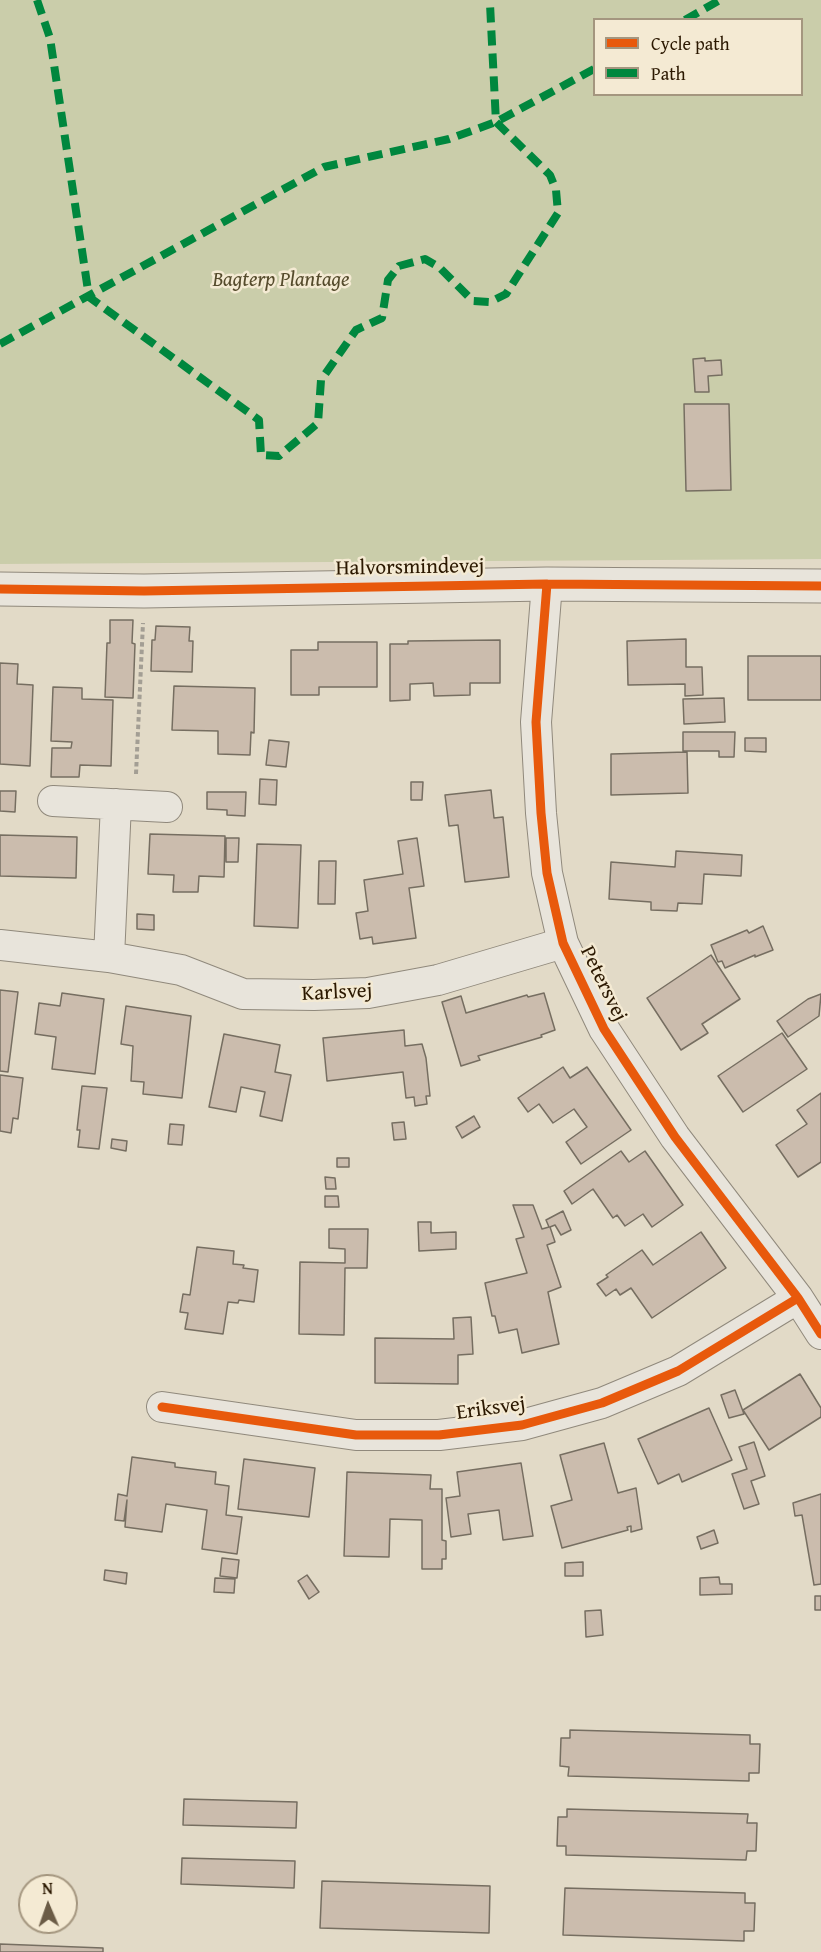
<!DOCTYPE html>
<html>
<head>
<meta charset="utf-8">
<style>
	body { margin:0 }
	#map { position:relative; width:821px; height:1952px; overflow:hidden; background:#e2dac7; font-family:"Gentium Book Plus",serif }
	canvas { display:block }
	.legend { position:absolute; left:593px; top:18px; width:210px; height:78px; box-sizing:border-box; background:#f4ead3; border:2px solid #a4967f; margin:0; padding:8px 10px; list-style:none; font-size:18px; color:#2b1800 }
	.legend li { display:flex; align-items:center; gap:12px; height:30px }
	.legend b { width:30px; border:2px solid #a4967f }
	.north { position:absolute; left:18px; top:1874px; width:60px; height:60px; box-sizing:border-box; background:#f4ead3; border:2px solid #a4967f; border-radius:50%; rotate:358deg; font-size:16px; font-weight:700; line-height:24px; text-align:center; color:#2b1800 }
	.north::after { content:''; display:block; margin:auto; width:21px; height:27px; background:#6b5c46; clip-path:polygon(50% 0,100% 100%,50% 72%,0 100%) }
</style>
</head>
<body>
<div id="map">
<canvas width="821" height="1952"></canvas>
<ul class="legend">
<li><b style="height:8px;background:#e8590c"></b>Cycle path</li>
<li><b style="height:8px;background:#00873e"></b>Path</li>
</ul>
<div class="north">N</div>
</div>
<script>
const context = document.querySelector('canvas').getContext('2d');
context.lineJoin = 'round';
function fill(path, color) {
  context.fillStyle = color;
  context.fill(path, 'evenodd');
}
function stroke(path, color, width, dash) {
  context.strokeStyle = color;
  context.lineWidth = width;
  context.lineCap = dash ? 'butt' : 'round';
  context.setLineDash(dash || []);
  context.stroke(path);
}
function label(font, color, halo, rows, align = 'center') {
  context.font = font + ' "Gentium Book Plus",serif';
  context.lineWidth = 5;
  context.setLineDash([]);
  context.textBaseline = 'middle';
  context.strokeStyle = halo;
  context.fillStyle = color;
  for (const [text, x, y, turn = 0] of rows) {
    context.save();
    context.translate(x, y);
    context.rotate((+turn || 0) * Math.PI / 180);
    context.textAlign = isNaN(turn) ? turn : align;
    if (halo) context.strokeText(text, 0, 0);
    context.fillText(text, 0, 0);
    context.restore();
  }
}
const green = new Path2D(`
	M0,0H821V559L0,564ZM594,20H802V94H594Z`);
const building = new Path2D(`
	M705,358V361L721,360L722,375L708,376L709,392H695L693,359Z
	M684,404H729L731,490L686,491Z
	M110,620H133L132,643L135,644L133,698L105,697L107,643H110Z
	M156,626L190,627L189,641H193L192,672L151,671L152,640H155Z
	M686,639V667H702L703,695L685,696V684L628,685L627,641Z
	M500,640V683H470V695L434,696L433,683L410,684V700L390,701V644H408V641Z
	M318,642H377V687H319V695H291V650H318Z
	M748,656H821V700H748Z
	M0,663L18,664L17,684L33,685L30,766L0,764Z
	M174,686L255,688L254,733L251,732L250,755L218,754V731L172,730Z
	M53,687L82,688V699L113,700L111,766L80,765L79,777H51L52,748H71L72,742L51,741Z
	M724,698L725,722L684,724L683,699Z
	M683,732H735L734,757H719V751H683Z
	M745,738H766V752L745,751Z
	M269,740L289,742L286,767L266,765Z
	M687,752L688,793L611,795V754Z
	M260,779L277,780L276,805L259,804Z
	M411,782H423L422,800H411Z
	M491,790L494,818L503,817L509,877L465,882L458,825L449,826L445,795Z
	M0,791H16L15,812L0,811Z
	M207,792H246L245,816L227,815V810L207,809Z
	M150,834L225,836L224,877L199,876L198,892H173L174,875L148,874Z
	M0,835L77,837L76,878L0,876Z
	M226,838H239L238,862H226Z
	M417,838L424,886L409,888L416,938L373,944L372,937L360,939L356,913L368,911L364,880L403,874L398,841Z
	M257,844L301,845L298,928L254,926Z
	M676,851L742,855L741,876L704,874L702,904L678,903L677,911L651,910V902L609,899L611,862L675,867Z
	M319,861H336L335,904H318Z
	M137,914L154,915V930L137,929Z
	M763,926L773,950L755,957V955L725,968L722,961L718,962L711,945L747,930L749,933Z
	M711,955L740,999L702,1024L708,1033L681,1050L647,998Z
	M0,990L18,992L8,1072L0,1071Z
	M62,993L104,999L95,1074L52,1069L56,1037L35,1034L39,1003L60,1006Z
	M544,993L555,1030L541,1035L542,1037L478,1056L480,1060L461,1066L442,1002L461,996L466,1013L527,995L528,997Z
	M821,994L819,1016L788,1037L777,1021L808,999Z
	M126,1006L191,1016L182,1098L143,1094L144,1082L131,1081L133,1046L121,1044Z
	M404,1030L405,1046L422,1044L426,1058L430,1096H426L427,1104L415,1106L414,1097L406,1098L403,1072L327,1081L323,1038Z
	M782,1033L807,1069L743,1112L718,1076Z
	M224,1034L280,1045L275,1072L291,1075L282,1121L260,1116L265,1092L241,1087L236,1112L209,1107Z
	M563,1067L570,1078L587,1067L631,1130L581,1164L566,1142L587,1127L574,1109L553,1123L539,1104L528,1112L518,1098Z
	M0,1075L23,1078L18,1119L13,1118L11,1133L0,1131Z
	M82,1086L107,1088L99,1149L78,1147L80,1130H77Z
	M821,1093V1162L798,1177L776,1145L807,1124L797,1110Z
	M474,1116L480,1127L462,1138L456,1127Z
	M404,1122L406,1139L394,1140L392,1123Z
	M170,1124L184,1125L182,1145L168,1144Z
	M112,1139L127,1141L126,1151L111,1148Z
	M621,1151L629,1162L645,1151L683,1205L652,1227L643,1214L625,1226L617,1215L613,1218L593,1189L572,1204L564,1191Z
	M337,1158H349V1167H337Z
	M325,1177L335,1178L336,1189H326Z
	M325,1196H338L339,1207H325Z
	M513,1205H533L542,1229L549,1227L546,1220L563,1211L571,1230L561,1235L555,1225L550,1227L555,1242L547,1245L561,1287L548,1292L559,1344L522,1353L517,1329L499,1333L495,1316H492L485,1283L527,1273L516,1239L524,1237Z
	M418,1222H431V1233L456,1232V1249L419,1251Z
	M329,1229H368L367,1268H345L344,1335L299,1334L300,1262L345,1263V1249L329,1248Z
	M701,1232L726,1268L652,1318L631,1288L620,1295L616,1289L606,1296L597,1284L608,1277L606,1275L642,1250L653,1265Z
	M197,1247L234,1251L233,1264L244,1265L243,1268L258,1270L254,1302L239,1300L238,1303L228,1302L223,1334L185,1329L188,1313L180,1312L183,1294L190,1295Z
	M471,1317L473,1354L458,1355V1384L375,1383V1338L454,1339L453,1318Z
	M800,1374L821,1408V1417L769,1450L743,1410Z
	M735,1390L744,1414L729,1418L721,1395Z
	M709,1408L732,1460L682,1482L679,1474L658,1484L638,1439Z
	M754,1442L765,1476L751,1481L759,1504L744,1509L732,1474L747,1469L739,1447Z
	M604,1443L618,1493L636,1488L642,1529L631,1532V1526L627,1527L628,1530L562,1548L551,1506L572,1500L560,1455Z
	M132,1457L175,1463V1467L216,1472L215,1484L229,1486L226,1515L242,1517L237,1554L202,1549L207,1510L166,1504L162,1532L125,1527L127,1500L124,1521L115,1520L118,1494L127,1496Z
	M244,1459L315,1468L309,1517L238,1509Z
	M521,1463L533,1536L503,1540L499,1510L468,1514L471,1534L451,1537L446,1498L460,1496L457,1472Z
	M347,1472L431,1475L430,1489H442V1540L446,1541V1559H442V1569H422V1520L390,1519L389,1557L344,1556Z
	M821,1494V1584L814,1585L802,1515L795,1516L793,1503Z
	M714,1530L718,1543L701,1549L697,1537Z
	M222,1558L239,1560L237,1578L220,1576Z
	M583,1562V1576H565V1563Z
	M105,1570L127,1573L126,1584L104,1580Z
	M307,1575L319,1592L309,1599L298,1581Z
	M719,1577L720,1584H732V1594L700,1595V1578Z
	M215,1578L235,1579L234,1593L214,1592Z
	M815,1596H821V1610H815Z
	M601,1610L603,1635L586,1637L585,1611Z
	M570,1730L750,1735V1744H760L759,1773H749V1781L568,1776L569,1767L560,1766L561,1738H570Z
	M184,1799L297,1802L296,1828L183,1825Z
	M567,1809L748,1814L747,1823H757L756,1851H747L746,1860L566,1855V1846H557L558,1817H567Z
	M182,1858L295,1861L294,1888L181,1884Z
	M322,1881L490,1886L489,1933L320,1928Z
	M565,1888L745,1893V1903H755L754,1931H744V1941L563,1935Z
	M0,1944L103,1948V1952H0Z`);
const path = new Path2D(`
	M136,774L143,623`);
const minor = new Path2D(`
	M547,584L536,722L541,813L547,873L563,943L604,1029L675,1137L798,1298L821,1334
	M53,801L167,807
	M0,945L109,957L181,970L243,994L314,995L368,993L438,980L563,943
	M109,957L116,804
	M162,1407L356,1435H439L522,1425L602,1403L678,1371L798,1298`);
const tertiary = new Path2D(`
	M0,589L144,591L547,584L821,586`);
const quiet = new Path2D(`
	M37,0L50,38L89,297L259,420L261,455L279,456L318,423L321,380L356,330L382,318L388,280L399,266L425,259L439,267L473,301L490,302L506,294L558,213L556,190L550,175L496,122L490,4L488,0
	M685,20L720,0
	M0,344L324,167L449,139L496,122L594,69`);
const cycleway = new Path2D(`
	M547,584L536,722L541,813L547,873L563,943L604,1029L675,1137L798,1298L821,1334
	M0,589L144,591L547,584L821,586
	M162,1407L356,1435H439L522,1425L602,1403L678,1371L798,1298`);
const parkNames = [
	["Bagterp Plantage",281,281]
];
const streetNames = [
	["Halvorsmindevej",410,568,-1],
	["Petersvej",603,984,64],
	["Karlsvej",337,993,-3],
	["Eriksvej",491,1409,-8]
];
fill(green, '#cacdaa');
fill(building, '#cbbcad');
stroke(building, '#766e61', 1.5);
stroke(minor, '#90897c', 32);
stroke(tertiary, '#90897c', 35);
stroke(path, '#a39e94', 4, [4.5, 3]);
stroke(minor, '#e8e4db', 30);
stroke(tertiary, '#e8e4db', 33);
stroke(quiet, '#00873e', 8, [15, 8]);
stroke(cycleway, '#e8590c', 9);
label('italic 21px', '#554b2c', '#f4ead3', parkNames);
label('21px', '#2b1800', '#f4ead3', streetNames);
</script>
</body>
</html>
